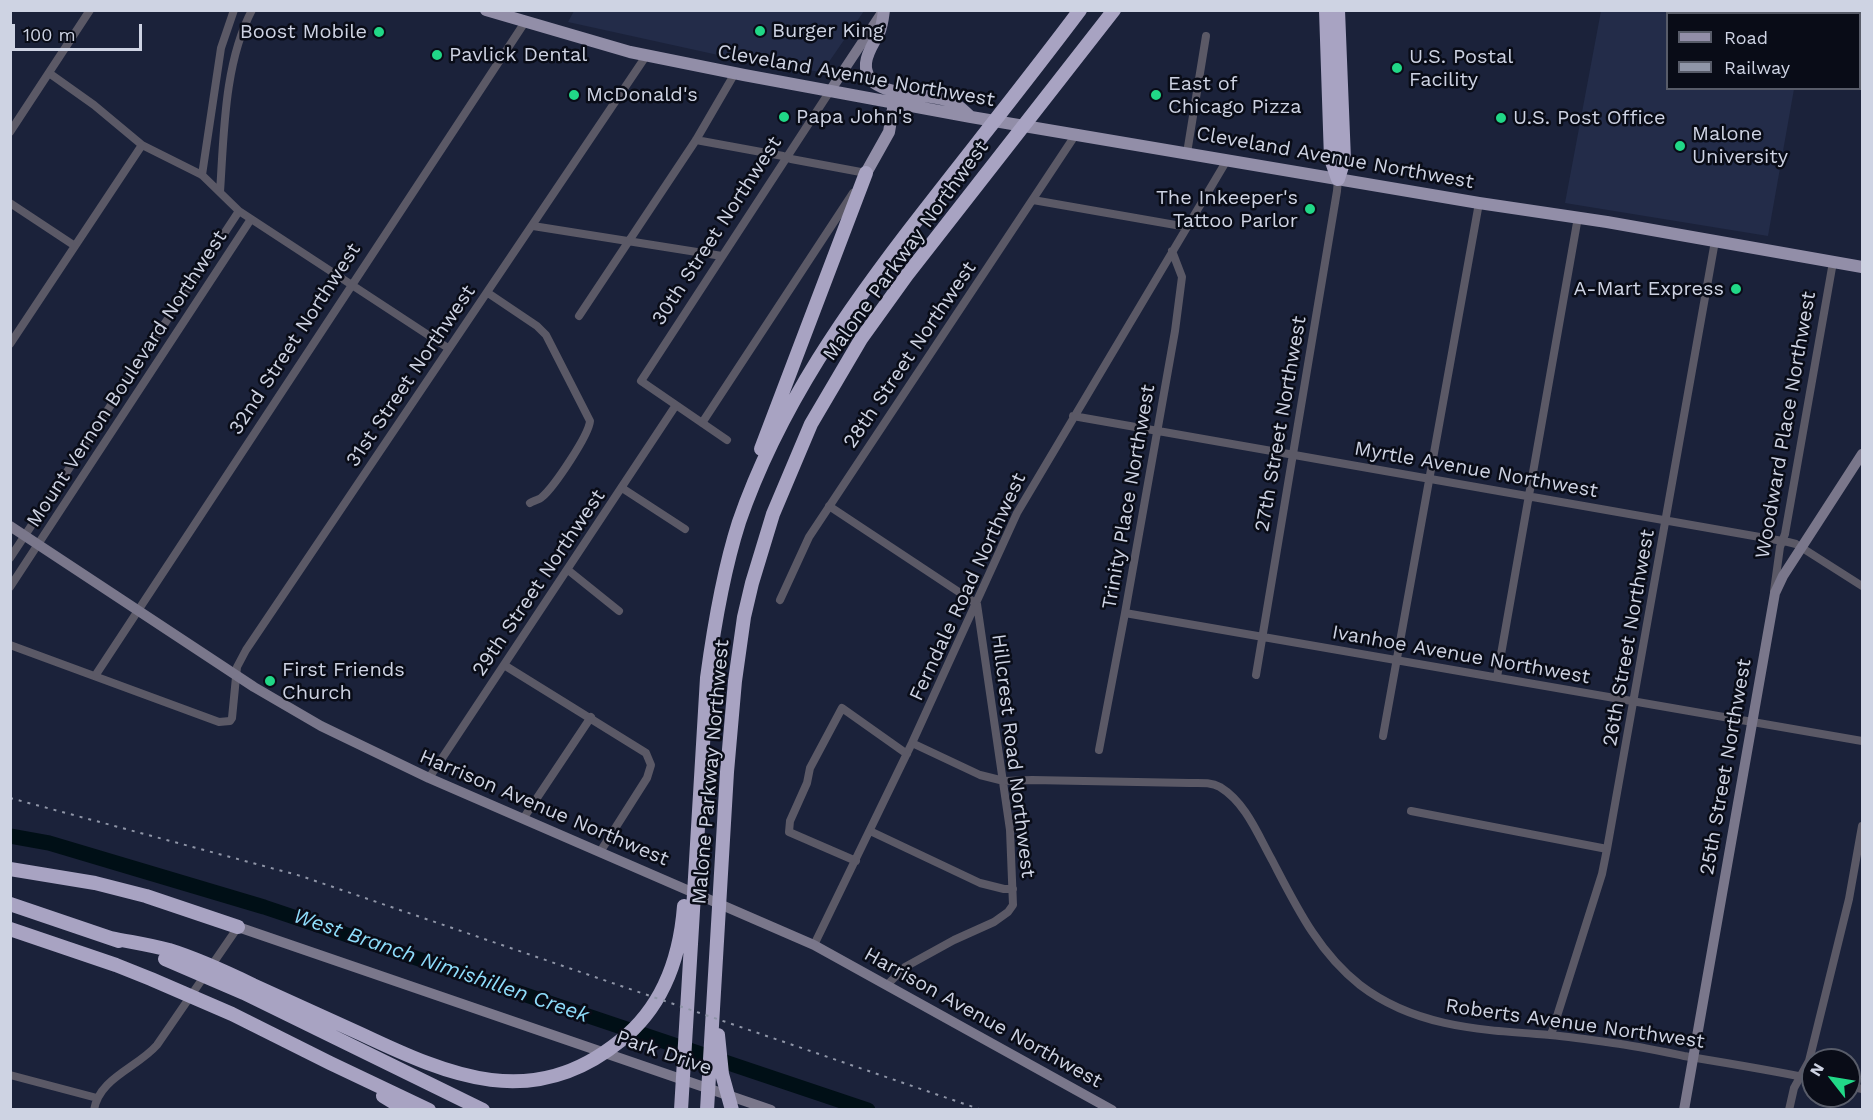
<!DOCTYPE html>
<html>
<head>
<meta charset="utf-8">
<style>
	body { margin:0 }
	#map { position:relative; width:1873px; height:1120px; overflow:hidden; background:#1b223a; font-family:"Work Sans",sans-serif }
	canvas { display:block }
	.frame { position:absolute; inset:0; border:12px solid #ced3e3; pointer-events:none }
	.legend { position:absolute; left:1666px; top:12px; width:195px; height:78px; box-sizing:border-box; background:#090c17; border:2px solid #585c69; margin:0; padding:8px 10px; list-style:none; font-size:18px; color:#ced3e3 }
	.legend li { display:flex; align-items:center; gap:12px; height:30px }
	.legend b { width:30px; border:2px solid #585c69 }
	.north { position:absolute; left:1801px; top:1048px; width:60px; height:60px; box-sizing:border-box; background:#090c17; border:2px solid #585c69; border-radius:50%; rotate:301deg; font-size:16px; font-weight:700; line-height:24px; text-align:center; color:#ced3e3 }
	.north::after { content:''; display:block; margin:auto; width:21px; height:27px; background:#21d887; clip-path:polygon(50% 0,100% 100%,50% 72%,0 100%) }
	.scale { position:absolute; left:12px; top:24px; width:130px; height:27px; box-sizing:border-box; border:3px solid #ced3e3; border-top:0; padding-left:8px; font-size:18px; line-height:21px; white-space:nowrap; color:#ced3e3; -webkit-text-stroke:4px #090c17; paint-order:stroke }
</style>
</head>
<body>
<div id="map">
<canvas width="1873" height="1120"></canvas>
<div class="frame"></div>
<ul class="legend">
<li><b style="height:8px;background:#928ea8"></b>Road</li>
<li><b style="height:8px;background:#8f95a7"></b>Railway</li>
</ul>
<div class="north">N</div>
<div class="scale">100 m</div>
</div>
<script>
const context = document.querySelector('canvas').getContext('2d');
context.lineJoin = 'round';
function fill(path, color) {
  context.fillStyle = color;
  context.fill(path, 'evenodd');
}
function stroke(path, color, width, dash) {
  context.strokeStyle = color;
  context.lineWidth = width;
  context.lineCap = dash ? 'butt' : 'round';
  context.setLineDash(dash || []);
  context.stroke(path);
}
function label(font, color, halo, rows, align = 'center') {
  context.font = font + ' "Work Sans",sans-serif';
  context.lineWidth = 5;
  context.setLineDash([]);
  context.textBaseline = 'middle';
  context.strokeStyle = halo;
  context.fillStyle = color;
  for (const [text, x, y, turn = 0] of rows) {
    context.save();
    context.translate(x, y);
    context.rotate((+turn || 0) * Math.PI / 180);
    context.textAlign = isNaN(turn) ? turn : align;
    if (halo) context.strokeText(text, 0, 0);
    context.fillText(text, 0, 0);
    context.restore();
  }
}
const built = new Path2D(`
	M574,11V10L864,11L822,72L759,64L568,22Z
	M1601,11H1808V14H1668V88L1794,89L1768,236L1565,203Z`);
const river = new Path2D(`
	M10,836L49,843L264,907L868,1110`);
const street = new Path2D(`
	M49,73L94,105L142,145L202,175L239,211L448,348
	M10,132L90,10
	M696,140L783,156L791,159L866,173L865,175
	M1187,153L1206,36
	M202,175L221,48L234,10
	M220,192C224,134 224,63 252,10
	M1033,200L1187,227
	M10,203L75,246
	M533,226L722,256
	M488,293L537,326L546,335L590,421C589,435 554,487 542,497C539,500 533,501 530,503
	M579,316L696,140L735,73
	M10,344L142,145
	M1073,416L1788,542L1796,544L1862,586
	M702,423L853,193
	M727,440L641,381L830,91
	M622,488L685,529
	M829,506L977,604L1010,830L1013,905L1008,912L994,922L954,940L905,967L887,985
	M10,558L239,211
	M568,570L619,611
	M10,587L251,219
	M1774,591L1780,547L1785,534L1833,262
	M780,600L809,537L1076,134
	M1125,613L1862,741
	M10,645L219,722L230,721L232,718L237,667L246,650L646,56
	M504,665L646,753L651,765L647,778L600,852
	M1256,675L1337,191L1338,179
	M95,676L525,22
	M1497,677L1578,217
	M1383,736L1479,203
	M912,743L980,775L1004,781L1032,780L1189,783C1200,783 1211,782 1220,787C1246,803 1258,835 1272,860C1296,906 1318,952 1360,985C1416,1028 1483,1030 1550,1035C1571,1037 1592,1040 1613,1043C1637,1046 1660,1051 1684,1056C1727,1063 1770,1070 1813,1079
	M1099,750L1125,613L1175,331L1182,277L1172,251
	M429,778L676,405
	M1411,811L1607,849
	M523,819L591,717
	M870,831L980,883L1004,889H1013
	M856,861L789,832L790,821L807,783L810,768L842,708L907,754
	M814,945L912,743L1017,513L1227,160
	M1551,1035L1602,874L1607,849L1715,241
	M10,1075L97,1098
	M1849,1086L1862,1089
	M94,1110C99,1078 137,1068 157,1045L238,927
	M1789,1110L1794,1088L1809,1061L1849,899L1862,826`);
const secondary = new Path2D(`
	M830,91L883,11
	M10,526L254,687L321,726L429,778L814,945L1112,1110
	M238,927L771,1110
	M1684,1110L1775,593L1783,576L1862,454`);
const primary = new Path2D(`
	M486,10L630,52L744,75L971,117L1479,203L1607,222L1862,267
	M884,10C883,18 882,27 879,33C874,43 867,52 866,63C863,100 928,91 952,102C959,105 964,111 970,116
	M866,173L889,132L894,103`);
const highway = new Path2D(`
	M1326,10L1331,159L1338,179
	M1338,179L1344,160L1338,10
	M761,449L866,173
	M10,869L95,883L146,896L238,927
	M10,904L119,941
	M10,929L116,965L151,979L232,1014L330,1063L429,1110
	M111,938C130,942 150,945 169,950C198,959 226,972 253,985C289,1001 325,1018 361,1034C450,1076 532,1112 620,1041C662,1008 680,958 684,906
	M165,959L244,993L483,1110
	M718,1035L722,1074L732,1110
	M383,1096L406,1110
	M681,1110L707,678C714,626 723,572 739,522C779,406 849,307 924,211C976,144 1029,78 1080,10
	M707,1110L727,772L735,681L744,617L752,583L773,514L811,424L861,339L907,275L1114,10`);
const rail = new Path2D(`
	M10,798L301,876L982,1110`);
const markers = [
	[760,31,6,"#21d887"],
	[379,32,6,"#21d887"],
	[437,55,6,"#21d887"],
	[1397,68,6,"#21d887"],
	[574,95,6,"#21d887"],
	[1156,95,6,"#21d887"],
	[784,117,6,"#21d887"],
	[1501,118,6,"#21d887"],
	[1680,146,6,"#21d887"],
	[1310,209,6,"#21d887"],
	[1736,289,6,"#21d887"],
	[270,681,6,"#21d887"]
];
const poiNames = [
	["Burger King",772,31],
	["Boost Mobile",367,32,"right"],
	["Pavlick Dental",449,55],
	["U.S. Postal",1409,57],
	["Facility",1409,80],
	["East of",1168,84],
	["Chicago Pizza",1168,107],
	["McDonald's",586,95],
	["Papa John's",796,117],
	["U.S. Post Office",1513,118],
	["Malone",1692,134],
	["University",1692,157],
	["The Inkeeper's",1298,198,"right"],
	["Tattoo Parlor",1298,221,"right"],
	["A-Mart Express",1724,289,"right"],
	["First Friends",282,670],
	["Church",282,693]
];
const streetNames = [
	["Cleveland Avenue Northwest",856,76,10],
	["Cleveland Avenue Northwest",1335,158,10],
	["30th Street Northwest",717,231,-57],
	["Malone Parkway Northwest",906,251,-54],
	["32nd Street Northwest",295,339,-57],
	["28th Street Northwest",910,355,-56],
	["31st Street Northwest",411,376,-56],
	["Mount Vernon Boulevard Northwest",127,379,-57],
	["27th Street Northwest",1281,424,-80],
	["Woodward Place Northwest",1786,425,-80],
	["Myrtle Avenue Northwest",1476,470,10],
	["Trinity Place Northwest",1129,497,-80],
	["29th Street Northwest",539,583,-56],
	["Ferndale Road Northwest",968,587,-65],
	["26th Street Northwest",1629,638,-80],
	["Ivanhoe Avenue Northwest",1461,655,10],
	["Hillcrest Road Northwest",1013,756,83],
	["25th Street Northwest",1726,767,-80],
	["Malone Parkway Northwest",711,772,-85],
	["Harrison Avenue Northwest",544,808,23],
	["Harrison Avenue Northwest",983,1018,29],
	["Roberts Avenue Northwest",1575,1024,8],
	["Park Drive",664,1053,19]
];
const waterNames = [
	["West Branch Nimishillen Creek",441,966,19]
];
fill(built, '#232c49');
stroke(river, '#000f16', 15);
stroke(street, '#5b5966', 8);
stroke(secondary, '#7a778b', 10);
stroke(primary, '#928ea8', 12);
stroke(highway, '#a8a3c2', 14);
stroke(rail, '#8f95a7', 2, [3, 6]);
for (const [x, y, r, color] of markers) {
  const dot = new Path2D();
  dot.arc(x, y, r, 0, 2 * Math.PI);
  context.fillStyle = color;
  context.fill(dot);
  stroke(dot, '#090c17', 2);
}
label('20px', '#ced3e3', '#090c17', poiNames, 'left');
label('20px', '#ced3e3', '#090c17', streetNames);
label('italic 21px', '#8eddfb', '#090c17', waterNames);
</script>
</body>
</html>
